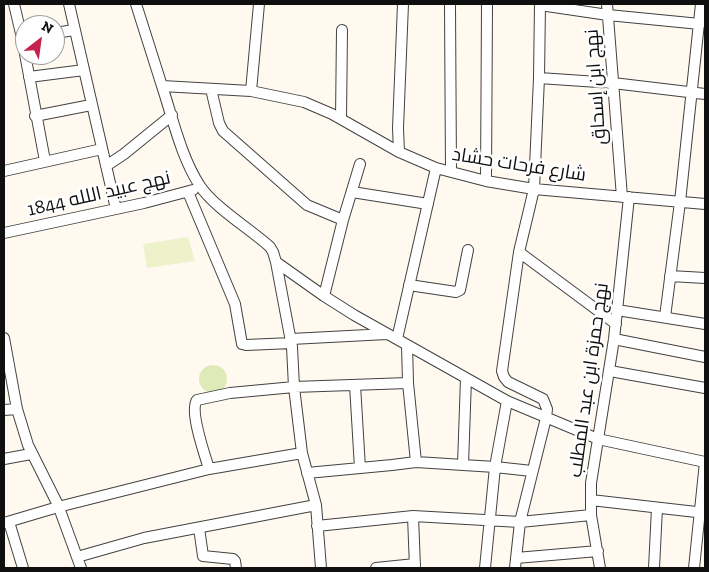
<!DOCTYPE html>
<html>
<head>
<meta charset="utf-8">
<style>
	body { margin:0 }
	#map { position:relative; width:709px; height:572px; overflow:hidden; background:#fff9f0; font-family:"Zilla Slab",serif }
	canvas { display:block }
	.frame { position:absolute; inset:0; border:5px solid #0f0f0f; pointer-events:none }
	.north { position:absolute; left:15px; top:15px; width:50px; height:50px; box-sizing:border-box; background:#fff; border:1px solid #9f9f9f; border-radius:50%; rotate:30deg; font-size:14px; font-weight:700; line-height:20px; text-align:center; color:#0f0f0f }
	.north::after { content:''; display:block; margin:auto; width:18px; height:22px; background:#c3224e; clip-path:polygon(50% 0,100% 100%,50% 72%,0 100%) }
</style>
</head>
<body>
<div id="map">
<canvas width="709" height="572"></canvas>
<div class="frame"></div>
<div class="north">N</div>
</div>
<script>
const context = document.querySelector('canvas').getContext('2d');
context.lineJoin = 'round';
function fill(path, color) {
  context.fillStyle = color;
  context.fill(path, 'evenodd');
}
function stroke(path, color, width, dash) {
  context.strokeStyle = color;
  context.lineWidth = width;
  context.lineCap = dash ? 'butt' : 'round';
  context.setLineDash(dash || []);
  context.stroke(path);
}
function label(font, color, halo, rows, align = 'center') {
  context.font = font + ' "Zilla Slab",Cairo,serif';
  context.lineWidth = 5;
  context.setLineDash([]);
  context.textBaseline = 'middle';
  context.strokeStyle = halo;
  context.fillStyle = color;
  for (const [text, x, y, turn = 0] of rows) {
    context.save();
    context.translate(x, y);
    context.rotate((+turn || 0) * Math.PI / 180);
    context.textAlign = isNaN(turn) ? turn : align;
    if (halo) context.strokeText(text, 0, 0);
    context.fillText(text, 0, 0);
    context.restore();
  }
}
const green = new Path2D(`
	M199 379a14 14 0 1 1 28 0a14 14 0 1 1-28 0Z`);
const pitch = new Path2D(`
	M188,237L195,261L147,268L143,244Z`);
const minor = new Path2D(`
	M14,4L22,38L45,161
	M69,4L116,209
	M136,4L162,86L251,91L304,102L332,114L399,152L436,168L486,181L534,189L705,204
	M450,4L451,172
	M607,4L622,197
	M540,5L608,15L700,24
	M55,33L74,30
	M29,77L84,70
	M539,78L613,83L705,94
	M162,86C173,119 181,157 200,186C214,207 250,229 270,247L273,252L276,262L324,296L354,315L507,401L598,439L705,462
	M211,89L219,123L223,131L307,205L343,220
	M251,91L259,4
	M35,116L91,105
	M341,119L342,30
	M399,152L398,128L403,4
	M106,166L124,154L172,115
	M4,171L102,149
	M486,181L487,4
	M188,192L235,304L242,344L246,345L292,343
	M352,192L428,204
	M4,233L144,203L193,190
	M519,252L616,324
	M276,262L292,347L294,387L302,453L316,505L321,568
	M670,276L705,278
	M409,285L456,292L460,290L468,250
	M324,296L343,220L360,164
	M617,310L705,324
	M665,317L680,202L701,4
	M4,338L17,409L28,445L58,505L81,568
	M291,339L387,334
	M397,339L436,168
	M614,339L705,357
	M407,345L408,383L416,462
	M610,371L705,388
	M355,385L360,468
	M4,410L17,409
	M4,459L31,454
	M463,465L466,378
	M209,469L302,453
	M307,473L392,465L416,462L495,467L532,471
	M591,500L705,513
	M413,516L415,568
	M9,522L23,568
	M4,523L58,507L209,469C205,455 189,411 197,400L230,393L294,387L408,383
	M317,526L413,516L520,522L591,515
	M199,528L203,556L233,559L235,561L236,568
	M77,557L144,538L316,505
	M516,558L598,551
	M376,568L415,564
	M485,568L495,467L507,401
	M515,568L520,522L546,418L547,409L543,399L508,382L504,377L502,371L519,252L534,189L539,78L540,4
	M600,568L591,515V483L614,339L629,197
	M654,568L657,508
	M694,568L705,462`);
const streetNames = [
	["نهج ابن إسحاق",596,87,-94],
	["شارع فرحات حشاد",519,165,9],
	["نهج عبيد اللله 1844",99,194,-13],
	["نهج حمزة ابن عبد المطلب",589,380,-82]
];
fill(green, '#deebb8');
fill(pitch, '#edf2cb');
stroke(minor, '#424242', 12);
stroke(minor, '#fff', 10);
label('19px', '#0f0f0f', '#fff', streetNames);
</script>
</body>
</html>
